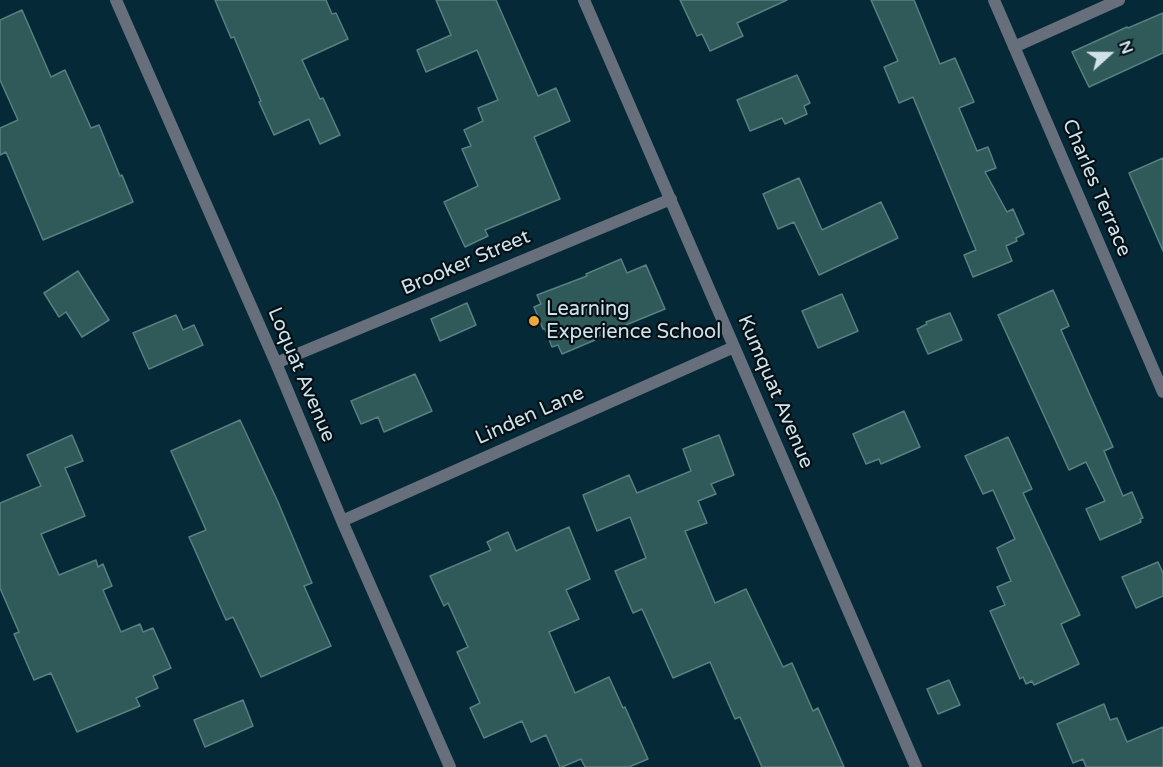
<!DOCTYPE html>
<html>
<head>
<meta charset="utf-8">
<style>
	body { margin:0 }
	#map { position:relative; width:1163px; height:767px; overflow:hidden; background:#052936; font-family:"Varela Round",sans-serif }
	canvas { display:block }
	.north { position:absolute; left:1079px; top:24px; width:60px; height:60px; -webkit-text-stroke:4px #031016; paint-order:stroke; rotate:69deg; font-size:16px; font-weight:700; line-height:24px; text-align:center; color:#cfe2ea }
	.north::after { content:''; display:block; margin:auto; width:21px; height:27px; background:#cfe2ea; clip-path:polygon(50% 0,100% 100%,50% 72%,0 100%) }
</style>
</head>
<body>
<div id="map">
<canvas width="1163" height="767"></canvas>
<div class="north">N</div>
</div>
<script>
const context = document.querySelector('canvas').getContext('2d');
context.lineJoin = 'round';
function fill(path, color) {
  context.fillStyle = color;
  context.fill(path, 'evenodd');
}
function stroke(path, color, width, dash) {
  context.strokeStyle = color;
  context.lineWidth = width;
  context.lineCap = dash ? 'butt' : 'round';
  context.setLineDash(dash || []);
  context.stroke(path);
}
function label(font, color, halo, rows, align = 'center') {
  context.font = font + ' "Varela Round",sans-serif';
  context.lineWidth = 4.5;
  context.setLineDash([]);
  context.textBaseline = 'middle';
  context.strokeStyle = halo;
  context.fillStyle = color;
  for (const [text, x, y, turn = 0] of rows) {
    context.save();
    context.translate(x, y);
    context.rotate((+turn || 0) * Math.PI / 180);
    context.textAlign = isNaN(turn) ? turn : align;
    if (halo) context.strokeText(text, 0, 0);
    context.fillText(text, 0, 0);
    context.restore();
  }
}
const building = new Path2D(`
	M215,0H326L332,14L336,13L348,39L302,60L320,99L323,98L340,135L320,144L309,119L274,135L259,102L261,101L234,37L231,38Z
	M436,0H496L538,96L556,88L570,121L534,137L560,199L485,230L488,236L465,247L444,202L478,186L462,149L471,146L464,130L483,121L478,108L498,100L477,50L426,72L417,50L451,35Z
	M680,0H787L737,23L743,36L710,51L702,34L697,36Z
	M871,0H914L940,64L955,58L974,102L959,108L977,151L988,147L996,168L985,172L1007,212L1013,209L1024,234L1016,238L1017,241L1006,246L1012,261L973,277L964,255L976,250L913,97L899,103L884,67L898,61Z
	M22,10L51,77L65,70L91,128L99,125L120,176L122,175L133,202L43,240L6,152L0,155V128L18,120L0,80V20Z
	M1163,13V53L1089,87L1072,52L1127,27L1128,28Z
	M797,75L810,103L804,106L807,114L785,124L782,118L750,131L737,100Z
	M1163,158V251L1129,173Z
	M799,178L822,230L881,202L898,238L819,275L794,222L778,229L763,194Z
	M621,259L627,273L646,265L665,309L594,338L595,340L562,354L558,345L552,347L545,329H543L534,307L541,304L537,295L587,276L586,274Z
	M78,271L109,320L82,337L66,312L59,317L44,293Z
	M1053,290L1069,326L1061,330L1113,447L1104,451L1123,496L1132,492L1143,518L1140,519L1141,522L1100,540L1086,509L1105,501L1086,462L1069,470L998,315Z
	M842,294L858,331L818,348L802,311Z
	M467,303L476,325L440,341L431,319Z
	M950,313L962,340L928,354L917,329L927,324L926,322Z
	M176,315L183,330L194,325L203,345L149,369L133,333Z
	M415,374L432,411L384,432L378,417L361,424L351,401Z
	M904,411L920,447L881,464L879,459L866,464L853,434Z
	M240,420L278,502L312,583L304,586L331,646L261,677L233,617L226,620L189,537L206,530L171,451Z
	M72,435L83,461L65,468L85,516L41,534L59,575L96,560L98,567L103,564L112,586L103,590L121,632L140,624L143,632L153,628L171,668L153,676L158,688L136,698L140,706L77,732L51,673L34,680L14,634L19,632L0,588V503L41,486L27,455Z
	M719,435L734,475L711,484L716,494L698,501L707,523L685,531L715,603L746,589L783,667L792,663L813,711L818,708L844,767H762L740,717L735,719L710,662L673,678L642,609L633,613L615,571L646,558L630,517L597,531L583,495L629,475L637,493L691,471L683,449Z
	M1008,437L1032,489L1023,493L1080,615L1061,624L1079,664L1034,685L1032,681L1026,684L1023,677L1020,679L990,611L1005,605L997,587L1011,581L997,548L1015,539L993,490L983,494L965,456Z
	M569,527L590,579L566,590L579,619L549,632L575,693L609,677L623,708L625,707L648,759L629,767H585L581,759L562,767H560L546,735L531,742L522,721L484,738L470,708L480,703L457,652L468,647L448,603L444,606L430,576L491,550L487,542L508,532L516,551Z
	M1158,562L1163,573V596L1136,608L1122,577Z
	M949,680L960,705L938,714L927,689Z
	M243,700L253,726L205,747L194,720Z
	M1104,704L1110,720L1117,718L1127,742L1163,727V767H1086L1083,759L1073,763L1057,724Z`);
const street = new Path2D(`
	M116,0L276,363L342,521L450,767
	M584,0L916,767
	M994,0L1163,392
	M1014,47L1119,0
	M276,363L671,199
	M342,521L734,347`);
const markers = [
	[534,321,6,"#eea83c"]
];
const streetNames = [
	["Charles Terrace",1096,188,67],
	["Brooker Street",466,263,-23],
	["Loquat Avenue",301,375,67],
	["Kumquat Avenue",775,392,67],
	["Linden Lane",530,416,-24]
];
const poiNames = [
	["Learning",546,310],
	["Experience School",546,333]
];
fill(building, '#30595a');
stroke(building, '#578181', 1.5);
stroke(street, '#666f7b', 12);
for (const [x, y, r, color] of markers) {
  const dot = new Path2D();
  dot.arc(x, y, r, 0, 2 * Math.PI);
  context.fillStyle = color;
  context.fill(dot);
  stroke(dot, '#031016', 2);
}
label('20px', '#cfe2ea', '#031016', streetNames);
label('20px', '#cfe2ea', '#031016', poiNames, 'left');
</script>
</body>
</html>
